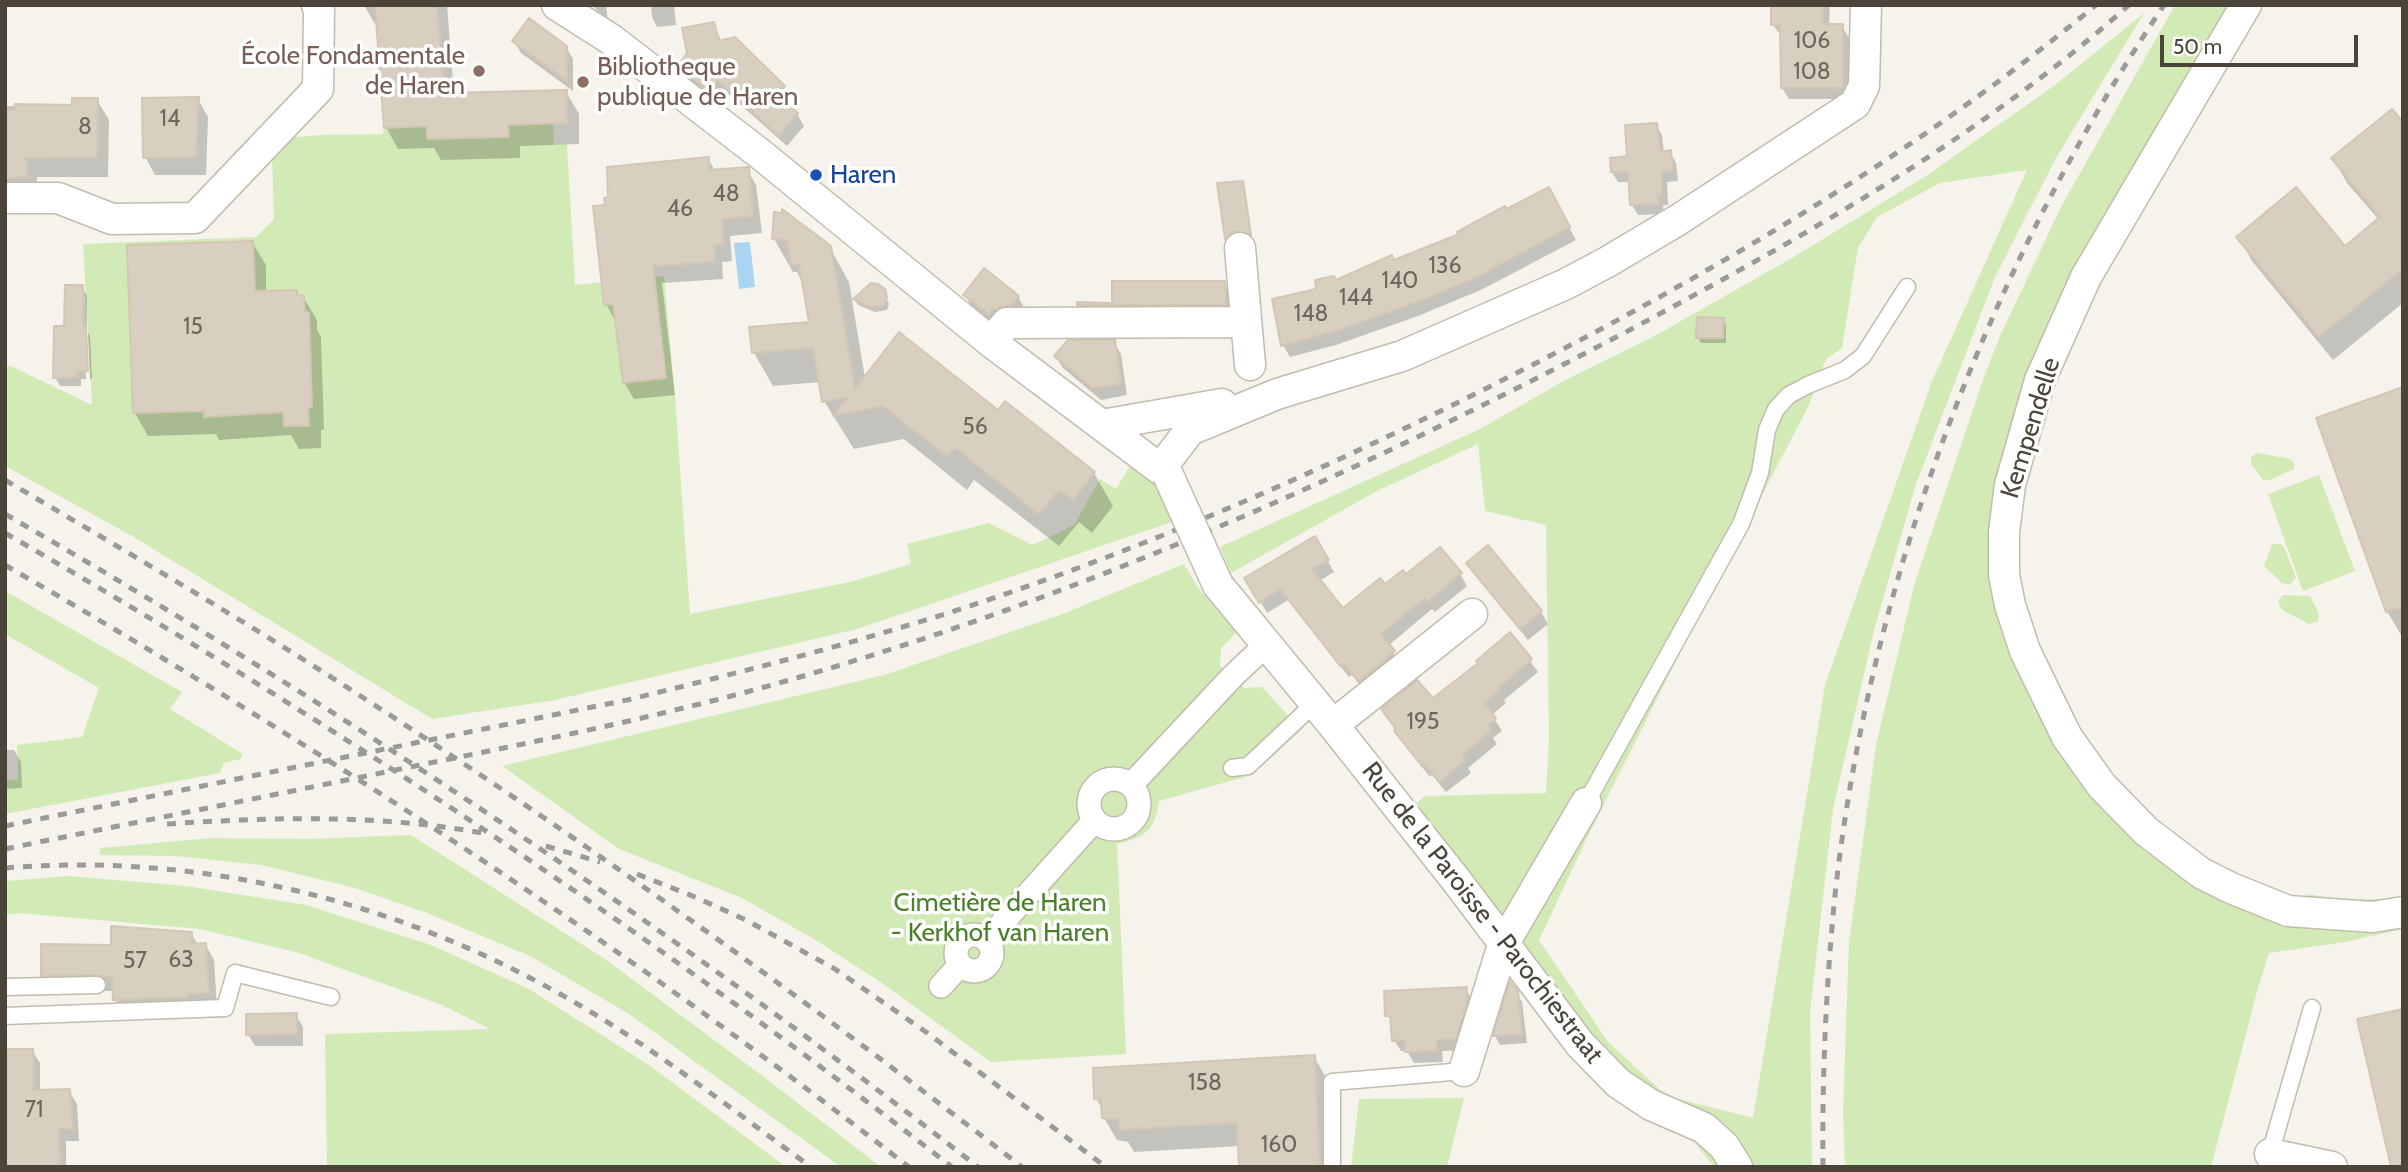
<!DOCTYPE html>
<html>
<head>
<meta charset="utf-8">
<style>
	body { margin:0 }
	#map { position:relative; width:2408px; height:1172px; overflow:hidden; background:#f6f3ec; font-family:Cabin,sans-serif }
	canvas { display:block }
	.frame { position:absolute; inset:0; border:7px solid #4b4439; pointer-events:none }
	.scale { position:absolute; left:2160px; top:35px; width:198px; height:32px; box-sizing:border-box; border:4px solid #4b4439; border-top:0; padding-left:9px; font-size:21px; line-height:24px; white-space:nowrap; color:#4b4439; -webkit-text-stroke:5px #fff; paint-order:stroke }
</style>
</head>
<body>
<div id="map">
<canvas width="2408" height="1172"></canvas>
<div class="frame"></div>
<div class="scale">50 m</div>
</div>
<script>
const context = document.querySelector('canvas').getContext('2d');
context.lineJoin = 'round';
function fill(path, color) {
  context.fillStyle = color;
  context.fill(path, 'evenodd');
}
function stroke(path, color, width, dash) {
  context.strokeStyle = color;
  context.lineWidth = width;
  context.lineCap = dash ? 'butt' : 'round';
  context.setLineDash(dash || []);
  context.stroke(path);
}
function label(font, color, halo, rows, align = 'center') {
  context.font = font + ' Cabin,sans-serif';
  context.lineWidth = 7;
  context.setLineDash([]);
  context.textBaseline = 'middle';
  context.strokeStyle = halo;
  context.fillStyle = color;
  for (const [text, x, y, turn = 0] of rows) {
    context.save();
    context.translate(x, y);
    context.rotate((+turn || 0) * Math.PI / 180);
    context.textAlign = isNaN(turn) ? turn : align;
    if (halo) context.strokeText(text, 0, 0);
    context.fillText(text, 0, 0);
    context.restore();
  }
}
const green = new Path2D(`
	M2175,5H2241L2069,289L2002,489L2036,703L2073,771L2116,820L2293,916L2308,894L2344,900L2403,898V929L2345,942L2269,953L2258,988L2211,1167H1845L1843,1112L1849,942L1876,745L1915,582L1984,377L2000,336L2061,207Z
	M2144,13L2056,158L1995,277L1915,487L1874,630L1833,809L1810,1012L1812,1167H1714L1694,1142L1651,1121L1416,804L1425,796L1546,793L1549,741L1546,525L1485,511L1478,444L1377,491L1231,573L1220,547L1480,429L1567,379L1651,338L1792,258L1926,176L2055,85ZM2027,170L1932,381L1825,685L1753,1118L1667,1096L1608,1042L1539,940L1587,838L1679,655L1809,405L1826,359L1842,348L1858,248L1877,217L1940,183Z
	M553,123L554,145L567,144L575,285L664,276L675,396L690,614L850,582L911,564L907,544L989,523L1033,545L1074,525L1100,479L1116,489L1131,464L1155,481L1172,522L857,629L555,700L432,719L132,536L5,466V367L11,366L92,405L83,244L256,237L274,219L272,155L288,138L320,135L383,134L384,128L427,126V139L509,136V125Z
	M2257,453L2291,459L2294,463V469L2270,480H2263L2251,464V457Z
	M2319,475L2355,571L2303,591L2268,494Z
	M2272,544H2281L2285,549L2296,578L2290,585L2282,583L2264,566Z
	M1184,564L1199,589L1237,632L1221,648L1220,666L1244,688L1262,687L1301,730L1252,775L1159,801C1155,831 1144,838 1117,844L1126,1054L991,1062L882,983L819,942L742,898L619,849L502,766L884,675L1060,615Z
	M5,591L182,692L170,709L243,754L240,759L224,763L220,773L5,814V781L18,779L17,745L82,737L99,688L5,634Z
	M2283,595L2310,596L2319,614L2318,621L2309,624L2282,610L2278,601Z
	M411,835L605,959L764,1077L881,1167H841L629,1014L530,956L427,913L355,888L261,865L176,856L100,855V848L212,838L307,839Z
	M69,876L186,886L306,905L431,945L529,989L649,1065L786,1167H327L325,1034L490,1029L442,1005L296,952L199,929L19,913L5,915V881Z
	M1464,1098L1447,1167H1351L1359,1099Z`);
const water = new Path2D(`
	M750,242L755,287L739,289L734,243Z`);
const shadow = new Path2D(`
	M364,5H447L454,94L566,92L579,114V144L520,146V158L441,160L434,148L398,149L386,127L378,24H375Z
	M592,5H606L608,22Z
	M651,5H674L676,25L657,27L652,17Z
	M1773,5H1830L1829,26H1842L1849,38V99H1789L1782,88V37L1773,25Z
	M713,24L722,42L784,87L790,99L785,104L797,114L804,126L787,146L725,91L717,103L686,79L679,67Z
	M514,41L566,47L573,59V91L521,53Z
	M198,99L208,117L206,175H155L145,157Z
	M97,100L109,120L108,177H37V197L5,198V106H74Z
	M1656,125L1662,135L1664,153L1670,152L1676,163L1678,181L1667,182L1668,205H1663L1664,214L1638,215L1632,205L1631,182H1618L1612,172L1629,157Z
	M2403,125V303L2333,360L2252,261L2239,237L2344,249L2379,220L2347,183L2334,159Z
	M708,158L715,171L746,168L756,185L762,233L730,236L732,261L722,262L723,279L662,283L675,395L634,399L624,382L616,322L606,304L607,207Z
	M1242,183L1245,188L1252,239L1242,236L1229,243L1219,185Z
	M1548,189L1576,240L1483,289L1418,316L1336,345L1290,357L1283,345L1318,290L1461,235Z
	M775,214L830,248L849,282L865,378L998,413L1094,473L1113,506L1092,533L1079,522L1059,546L974,480L967,490L904,439L854,449L824,401L821,382L773,386L754,353L751,328L811,324L804,286L797,272H793L774,239Z
	M252,242L266,265V293L296,292L299,297H303L317,320V330L321,337L324,430H321V448L299,449L291,435L219,440L216,434L148,436L135,413Z
	M1224,283L1231,295L1232,316L1120,317L1113,305Z
	M82,287L87,296V329L84,326L86,379H81V386H60L55,377L66,328Z
	M883,290L889,304L887,310L875,312L858,305L855,300Z
	M965,295L1018,297L1025,309L996,325L972,307Z
	M1109,304L1112,310H1082L1078,305Z
	M1723,319L1726,325V343H1701L1698,337Z
	M88,333L90,336L92,379H90Z
	M1114,342L1121,354L1127,395L1101,400L1063,368L1056,357Z
	M2403,389V634L2401,635L2387,611Z
	M1315,538L1334,572L1319,581L1343,611L1406,576L1460,574L1467,586L1435,612L1432,609L1388,646L1401,664L1367,693L1352,675L1349,677L1288,600L1267,613L1247,578Z
	M1468,563L1541,612L1548,624L1528,640L1475,575Z
	M1510,634L1538,672L1504,700L1506,703L1492,715L1502,731L1493,738L1497,744L1468,768L1471,773L1446,792L1432,775L1430,777L1403,743L1383,710L1433,700L1479,664Z
	M5,750H14L21,762L22,788L5,789Z
	M191,933L198,945L205,944L214,960L217,1008L124,1016L115,1000V991H51L42,975L113,947Z
	M1511,985L1522,1002L1527,1043L1500,1045L1495,1036Z
	M1466,989L1472,1000L1462,1050L1442,1051L1443,1062L1414,1063L1407,1051H1401L1394,1040L1393,1025L1387,1015Z
	M296,1015L303,1027V1046H255L248,1034Z
	M32,1050L40,1063V1091H69L77,1104L79,1141H66V1167H5Z
	M1314,1057L1327,1079L1331,1167H1241L1240,1146L1134,1152L1128,1142L1117,1140L1104,1118L1103,1111L1096,1098Z`);
const building = new Path2D(`
	M375,5H437L445,93L567,90V123L508,125L509,137L427,139V126L384,128Z
	M1771,5H1823V24H1843V88H1781L1780,25H1771Z
	M529,18L567,46V81L512,41Z
	M714,22L719,41L735,37L785,86L777,94L798,113L779,136L718,80L710,92L677,67L687,53L682,28Z
	M199,97L196,157L143,158L142,98Z
	M72,98H98L97,157L26,158L27,177L5,178V110H15V104L72,105Z
	M2392,109L2403,122V269L2319,337L2236,237L2296,187L2345,246L2380,217L2331,158Z
	M1657,123L1660,152L1671,150L1673,171L1662,172V195H1658L1659,204L1630,205L1628,172H1611L1610,158L1627,156L1625,125Z
	M709,157L708,170L749,167L753,216L722,219L724,245H714L715,262L653,266L666,378L623,383L613,304L604,305L593,206L605,205L604,198L608,197L607,167Z
	M1243,181L1251,235L1238,231L1231,233L1225,239L1217,183Z
	M1549,187L1570,227L1477,277L1425,299L1345,328L1281,346L1272,299L1316,289L1315,280L1334,276L1336,280L1392,255L1394,260L1459,234L1457,232L1505,206L1507,209Z
	M782,209L831,246L855,389L899,332L998,410L1005,401L1095,472L1073,500L1059,490L1039,514L955,448L947,457L883,406L833,416L848,397L822,402L813,348L752,353L749,327L809,322L799,264L791,265L787,240L772,239L774,212L782,213Z
	M253,241L255,291L297,290V295H304L305,312H309L312,407L308,408L309,426H284L283,412L204,417V411L133,413L127,245Z
	M984,268L1019,296L1012,305L1000,307L996,310L993,308L989,314L963,295Z
	M1112,281H1225L1226,305H1112Z
	M871,283L878,284L885,289L887,297L884,305L871,307L853,299Z
	M65,285H83V326H86L88,371H77V377L53,378L54,326H64Z
	M1077,302L1110,303V305H1077Z
	M1697,317L1724,318L1723,338H1696Z
	M1068,340H1115L1121,384L1093,388L1054,356Z
	M2403,387V606L2386,612L2316,418Z
	M1315,536L1329,560L1312,569L1343,608L1380,578L1385,584L1403,570L1406,574L1440,547L1462,573L1427,602L1425,598L1381,634L1395,651L1359,682L1344,664L1341,667L1280,589L1259,603L1244,578Z
	M1488,545L1542,611L1520,629L1466,563Z
	M1510,632L1532,659L1498,688L1500,690L1485,703L1496,718L1487,726L1491,731L1462,755L1466,760L1439,782L1424,764L1422,766L1394,731L1396,729L1381,709L1417,680L1433,698L1478,663L1476,661Z
	M111,926L192,932V944L206,943L209,993L187,994L188,997L113,1000L112,978L97,975L41,976V944L111,945Z
	M1510,981L1518,991L1522,1034L1493,1036Z
	M1467,987L1466,1006L1456,1039L1437,1040V1051L1405,1052V1040L1392,1041L1390,1016H1385L1384,991Z
	M2403,1009V1167H2391L2357,1019Z
	M297,1013V1034L246,1035V1014Z
	M5,1049H33L34,1090L70,1089L73,1129H59L60,1167H5Z
	M1315,1055L1320,1167H1239L1237,1123L1119,1130V1120L1102,1118L1101,1099H1094L1093,1068Z`);
const service = new Path2D(`
	M1232,768L1248,766L1315,703
	M1586,803L1741,524L1760,473L1767,430L1776,409L1789,395L1808,385L1845,370L1863,356L1907,287
	M5,987L97,985
	M5,1016L225,1008L235,973L331,997
	M2270,1154L2312,1008
	M1332,1167V1082L1464,1071`);
const pedestrian = new Path2D(`
	M1089 804a25 25 0 1 1 50 0a25 25 0 1 1-50 0Z
	M1131,785L1232,677L1267,644
	M956 953a18 18 0 1 1 36 0a18 18 0 1 1-36 0Z
	M987,940L1094,821
	M941,986L960,965`);
const minor = new Path2D(`
	M557,5L612,40L759,153L991,342L1168,475
	M2246,5L2086,277L2040,380L2010,485L2004,532V575L2010,605L2025,651L2067,737L2102,786L2146,831L2201,873L2231,888L2288,911L2373,917L2403,912
	M5,198H58L112,219L195,218L318,89L319,11L317,5
	M1240,248L1250,365
	M991,342L1007,323L1245,322
	M1102,425L1222,404
	M1161,468L1190,430L1277,394L1402,356L1566,284L1609,261L1678,220L1855,104L1864,86L1866,5
	M1218,585L1333,725L1456,880L1580,1044L1618,1083L1651,1105L1704,1128L1724,1146L1737,1167
	M1333,725L1472,614
	M1464,1071L1503,945L1586,803
	M2270,1154L2332,1167`);
const rail = new Path2D(`
	M5,480C124,550 243,620 359,695C587,842 807,1000 1022,1167
	M5,514C344,710 669,926 978,1167
	M5,533C335,723 652,933 952,1167
	M5,565C318,746 623,944 909,1167
	M167,824C274,817 382,814 488,834
	M5,826L627,700C734,674 840,647 945,614C1167,543 1381,445 1586,337C1766,241 1939,135 2096,5
	M546,846L600,862
	M5,849C142,821 279,794 415,766C544,740 673,714 800,677C1087,594 1360,472 1624,333C1800,239 1980,138 2129,5
	M5,868C210,851 416,906 591,1012C667,1058 738,1114 811,1167
	M637,874L695,897L746,920L835,969L926,1032L1106,1167
	M1823,1167C1822,1076 1826,985 1835,895C1869,583 1989,266 2164,5`);
const minorBridge = new Path2D(`
	M1168,475L1218,585`);
const markers = [
	[479,71,7,"#8d6e63"],
	[583,82,7,"#8d6e63"],
	[816,175,7,"#1a4fb4"]
];
const numberNames = [
	["106",1812,41],
	["108",1812,72],
	["14",170,119],
	["8",85,127],
	["48",726,194],
	["46",680,209],
	["136",1445,266],
	["140",1400,281],
	["144",1356,298],
	["148",1311,314],
	["15",193,327],
	["56",975,427],
	["195",1423,722],
	["63",181,960],
	["57",135,961],
	["158",1205,1083],
	["71",34,1110],
	["160",1279,1145]
];
const educationNames = [
	["École Fondamentale",465,56],
	["de Haren",465,86],
	["Bibliotheque",597,67,"left"],
	["publique de Haren",597,97,"left"]
];
const transitNames = [
	["Haren",830,175]
];
const streetNames = [
	["Kempendelle",2031,428,-73],
	["Rue de la Paroisse - Parochiestraat",1482,913,52]
];
const parkNames = [
	["Cimetière de Haren",1000,903],
	["- Kerkhof van Haren",1000,933]
];
fill(green, '#d2eab5');
fill(water, '#a9d4f2');
fill(shadow, '#0003');
fill(building, '#d8cfc1');
stroke(building, '#d3c7b4', 2);
stroke(service, '#c2bbae', 19);
stroke(pedestrian, '#c2bbae', 26);
stroke(minor, '#c2bbae', 33);
stroke(service, '#fff', 16);
stroke(pedestrian, '#fff', 23);
stroke(minor, '#fff', 30);
stroke(rail, '#9a9a9a', 5, [9, 9]);
stroke(minorBridge, '#c2bbae', 33, []);
stroke(minorBridge, '#fff', 30);
for (const [x, y, r, color] of markers) {
  const dot = new Path2D();
  dot.arc(x, y, r, 0, 2 * Math.PI);
  context.fillStyle = color;
  context.fill(dot);
  stroke(dot, '#fff', 2.5);
}
label('23px', '#6e675b', null, numberNames);
label('26px', '#785e54', '#fff', educationNames, 'right');
label('26px', '#164399', '#fff', transitNames, 'left');
label('26px', '#4b4439', '#fff', streetNames);
label('26px', '#4a7f2a', '#fff', parkNames);
</script>
</body>
</html>
